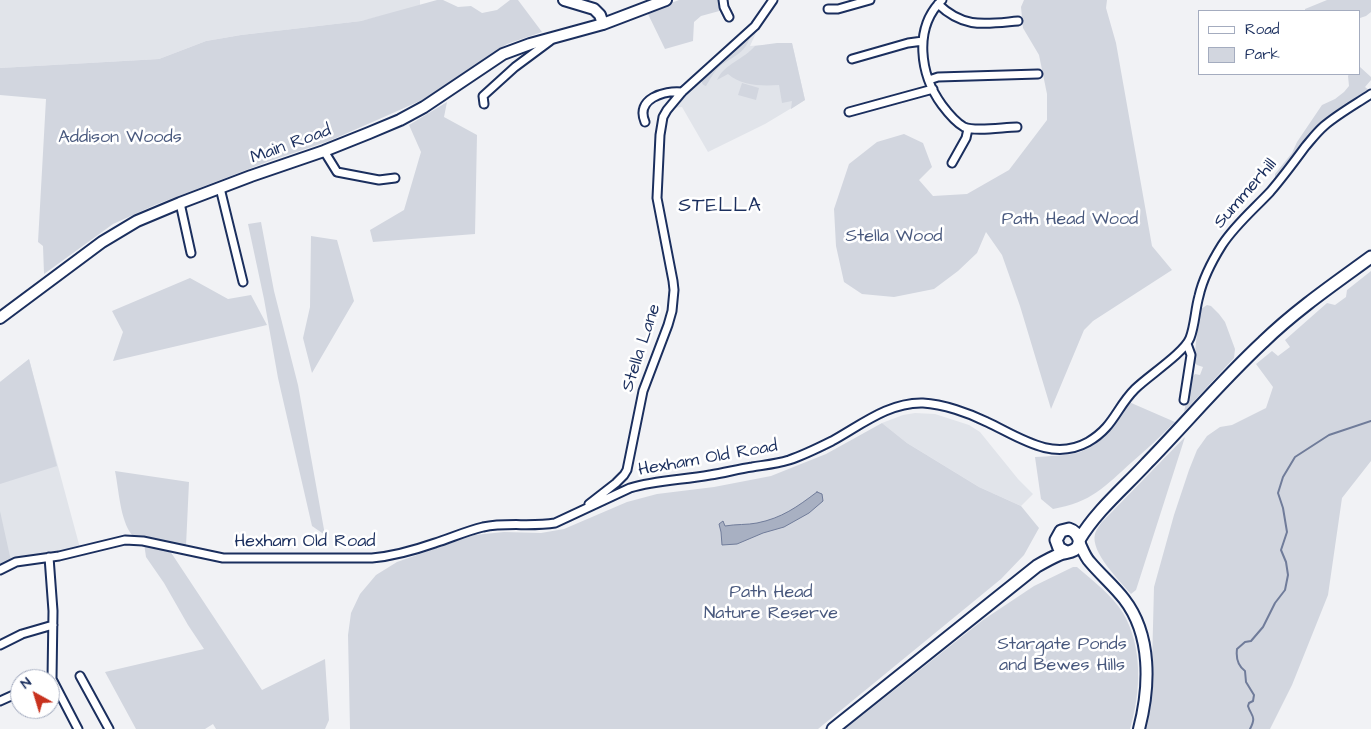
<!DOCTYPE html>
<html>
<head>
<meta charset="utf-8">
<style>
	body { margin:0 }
	#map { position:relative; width:1371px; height:729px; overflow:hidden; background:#f1f2f5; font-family:"Architects Daughter",sans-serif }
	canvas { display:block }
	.legend { position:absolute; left:1198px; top:10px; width:162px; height:65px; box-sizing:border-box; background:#fff; border:1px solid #a4acbf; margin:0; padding:6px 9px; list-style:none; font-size:15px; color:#1b2f5e }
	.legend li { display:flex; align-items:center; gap:10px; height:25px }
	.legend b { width:25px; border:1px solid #a4acbf }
	.north { position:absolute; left:10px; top:669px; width:50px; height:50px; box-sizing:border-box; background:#fff; border:1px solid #a4acbf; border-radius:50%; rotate:321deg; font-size:14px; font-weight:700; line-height:20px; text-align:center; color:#1b2f5e }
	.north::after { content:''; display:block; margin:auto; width:18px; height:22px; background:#c8321e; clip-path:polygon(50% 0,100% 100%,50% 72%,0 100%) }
</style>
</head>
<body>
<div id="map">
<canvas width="1371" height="729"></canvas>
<ul class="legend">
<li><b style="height:6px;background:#fff"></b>Road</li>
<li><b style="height:14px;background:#d2d6df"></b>Park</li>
</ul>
<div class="north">N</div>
</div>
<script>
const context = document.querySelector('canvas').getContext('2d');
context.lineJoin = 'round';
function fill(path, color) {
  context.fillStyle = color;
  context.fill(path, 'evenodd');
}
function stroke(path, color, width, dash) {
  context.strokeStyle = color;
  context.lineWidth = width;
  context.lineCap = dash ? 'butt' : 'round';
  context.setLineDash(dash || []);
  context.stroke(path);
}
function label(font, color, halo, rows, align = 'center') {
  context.font = font + ' "Architects Daughter",sans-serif';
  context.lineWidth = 5;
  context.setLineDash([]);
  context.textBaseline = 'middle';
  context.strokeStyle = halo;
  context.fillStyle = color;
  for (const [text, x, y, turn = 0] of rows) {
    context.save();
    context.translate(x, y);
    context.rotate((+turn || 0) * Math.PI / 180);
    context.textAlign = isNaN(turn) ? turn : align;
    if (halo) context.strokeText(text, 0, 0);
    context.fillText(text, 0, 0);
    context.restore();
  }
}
const built = new Path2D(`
	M0,0H420V7L361,21L241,35L206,41L159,59L0,68Z
	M757,27L756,33L750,46L792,43L805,100L765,124L708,152L682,107L672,108L701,77Z
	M29,359L80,548L35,555L11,561L0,565V382Z
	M915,413L935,414L969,425L980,432L1018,479L1033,494L1021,506L979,487L907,443L882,423L903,415Z`);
const green = new Path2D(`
	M437,0H443L458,7L471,6L482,13L497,10L510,0H518L542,32L507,44L422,100L377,120L329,141L267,162L155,205L113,224L44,274L43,246L38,242L46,99L0,95V68L159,59L206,41L241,35L361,21Z
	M679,0H720L723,10L701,16L694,22L693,41L665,49L647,12Z
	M1024,0H1107L1106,8L1116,43L1152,246L1172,270L1093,321L1084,330L1051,409L1020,306L1002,255L986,232L977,253L958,271L934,289L894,297L862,294L844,282L836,246L834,209L849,164L877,142L904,134L923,143L932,167L919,180L933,196L967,194L1009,170L1047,120V94L1039,55L1023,28L1021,7Z
	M1327,0H1371V12L1366,16L1360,18V11H1305V9Z
	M751,32C748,52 734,56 720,66C714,71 710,80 706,86C701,85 702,81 701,77Z
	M777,43H792L805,100L791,109L792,101L782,103L779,85C761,86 742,86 728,74L717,80C724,64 743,60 755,46Z
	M1360,67L1371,77V80L1365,87L1370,91L1322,124L1275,181V174L1292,153L1297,142L1322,105L1335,99L1344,92L1349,86L1348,76L1349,74H1360Z
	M742,83L759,88L756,100L738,95Z
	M447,102L444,117L477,135L475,234L373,242L370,230L404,210L421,152L409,125Z
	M261,222L274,291L298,385L325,535L312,526L278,378L264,299L248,224Z
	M311,236L337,240L354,301L312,373L303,338L310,307Z
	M1371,271V461L1342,498L1328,595L1292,685L1270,729H1145L1151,704L1154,587L1174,515L1189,470L1197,450L1207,436L1220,427L1232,425L1266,408L1273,387L1256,364L1272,351L1278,356L1290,347L1285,340L1327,303L1335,305L1346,297L1347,290Z
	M190,278L228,299L251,295L267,325L113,361L123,332L112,311Z
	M1207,305L1211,306L1219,314L1225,322L1235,349L1234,358L1184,412L1191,379L1195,374L1200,375L1203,367L1197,365L1194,362L1199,313L1201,309Z
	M29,359L57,466L0,484V382Z
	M1129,402L1175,422C1161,436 1147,449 1132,462C1104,487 1092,502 1053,509L1041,499L1035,457C1049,456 1064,456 1077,453C1101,446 1117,422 1129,402Z
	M882,423L907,443L979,487L1021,506L1039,528L1024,555L1001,579L818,729H350L348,635L351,613L360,594L376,575L397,562L474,535L504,532L541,533L564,529L627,502L657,494L714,487L771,476L826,454Z
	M1185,437L1136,590L1131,594C1120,581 1090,552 1095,534C1096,530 1099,526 1101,523Z
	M115,471L189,482L186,546L132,535C120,520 119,490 115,471Z
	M0,511L11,561L0,565Z
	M144,543L157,546L170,551L262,690L325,659L329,720L325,729H216L213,724L205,729H136L105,672L204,649L188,625L164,583L146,557Z
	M1073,567H1077C1093,581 1112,595 1123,613C1143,647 1141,692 1130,729H845L983,620L1034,586Z`);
const water = new Path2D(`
	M817,492L822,494L823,501L809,513L784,527L763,533L737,544L722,545L721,532L719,524L723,521L725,526C736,524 747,525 757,523C782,518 797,507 817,492Z`);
const stream = new Path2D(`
	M1250,729C1257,716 1251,716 1248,706L1249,703L1253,701L1254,695L1246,682L1245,671C1238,666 1236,657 1237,649L1245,642L1251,641L1263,627L1275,603L1285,590L1288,575L1286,562L1281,550L1287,532L1283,508L1278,493L1283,477L1295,457L1329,435L1371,421`);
const street = new Path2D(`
	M723,0L724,7L729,17
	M942,0C913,28 920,75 942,105C948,113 955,122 964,127C975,132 1004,127 1017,127
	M938,4C964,29 985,24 1018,21
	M828,9H838L870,0
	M852,59L908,43L923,41
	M929,80L938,77L1038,74
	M484,104L483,96L515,67L550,41
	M849,112L933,89
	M645,122C635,99 664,90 682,92
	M324,151L337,172L379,180L395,178
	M952,163L966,138L968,129
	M220,188L243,282
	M180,203L191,253
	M1184,400L1191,355L1187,344
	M589,504L616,483L624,475L627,470L643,391L668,325L672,311L674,290L673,281L657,198L660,135L663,117L667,110L682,92L755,26L773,0
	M49,557L53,611L52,679L78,729
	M0,570L16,562L59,556L125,540L143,541L223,558H372C394,556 415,550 435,543C451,538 466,531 483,527C507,522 531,527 555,523L630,488C656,480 683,480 710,475C724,473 738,469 752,467C764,465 776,464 789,460C804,455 818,448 832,441C861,425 889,402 923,403C943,404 969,413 987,422C1019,437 1052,462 1088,442C1114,427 1116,408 1135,389C1148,376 1184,353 1190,338C1195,325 1195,310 1199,296C1203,278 1212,261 1222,245C1235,225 1254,209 1270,192C1282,178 1294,162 1305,147C1311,140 1317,132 1324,126C1338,114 1356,104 1371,94
	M0,645L22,634L53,625
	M80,676L109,729
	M0,701L20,692`);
const secondary = new Path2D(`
	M564,0L594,9L600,15L603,24
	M0,318L102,242L137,221L180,203L251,176L324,151L369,133L400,120L424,107L503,54L530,44L603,24L666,0
	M1079,542C1082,548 1085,557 1090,562C1101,575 1114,586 1124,599C1152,635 1150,687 1139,729`);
const primary = new Path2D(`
	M1079,540C1097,510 1124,488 1147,463C1186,423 1222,380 1263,342C1296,310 1334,284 1371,257
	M833,729L1037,566C1044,562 1051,558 1058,555C1063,552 1069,553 1074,550C1084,544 1078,532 1069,529L1061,531L1056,540L1059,548L1066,552`);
const parkNames = [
	["Addison Woods",120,138],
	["Path Head Wood",1070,220],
	["Stella Wood",894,237],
	["Path Head",771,593],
	["Nature Reserve",771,614],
	["Stargate Ponds",1062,645],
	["and Bewes Hills",1062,666]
];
const streetNames = [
	["Main Road",291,145,-20],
	["Summerhill",1246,194,-49],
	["Stella Lane",642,348,-72],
	["Hexham Old Road",708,459,-10],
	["Hexham Old Road",305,542]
];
const quarterNames = [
	["STELLA",720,207]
];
fill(built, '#e1e4ea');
fill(green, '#d2d6df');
fill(water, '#a8b0c2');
stroke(water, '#707c9a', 1);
stroke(stream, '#707c9a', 2);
stroke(street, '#1b2f5e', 11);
stroke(secondary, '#1b2f5e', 14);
stroke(primary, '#1b2f5e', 15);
stroke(street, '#fff', 7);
stroke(secondary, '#fff', 10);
stroke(primary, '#fff', 11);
label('18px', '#49597e', '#fff', parkNames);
label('18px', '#1b2f5e', '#fff', streetNames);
context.letterSpacing = '1px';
label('20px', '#1b2f5e', '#fff', quarterNames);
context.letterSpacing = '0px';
</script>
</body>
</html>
